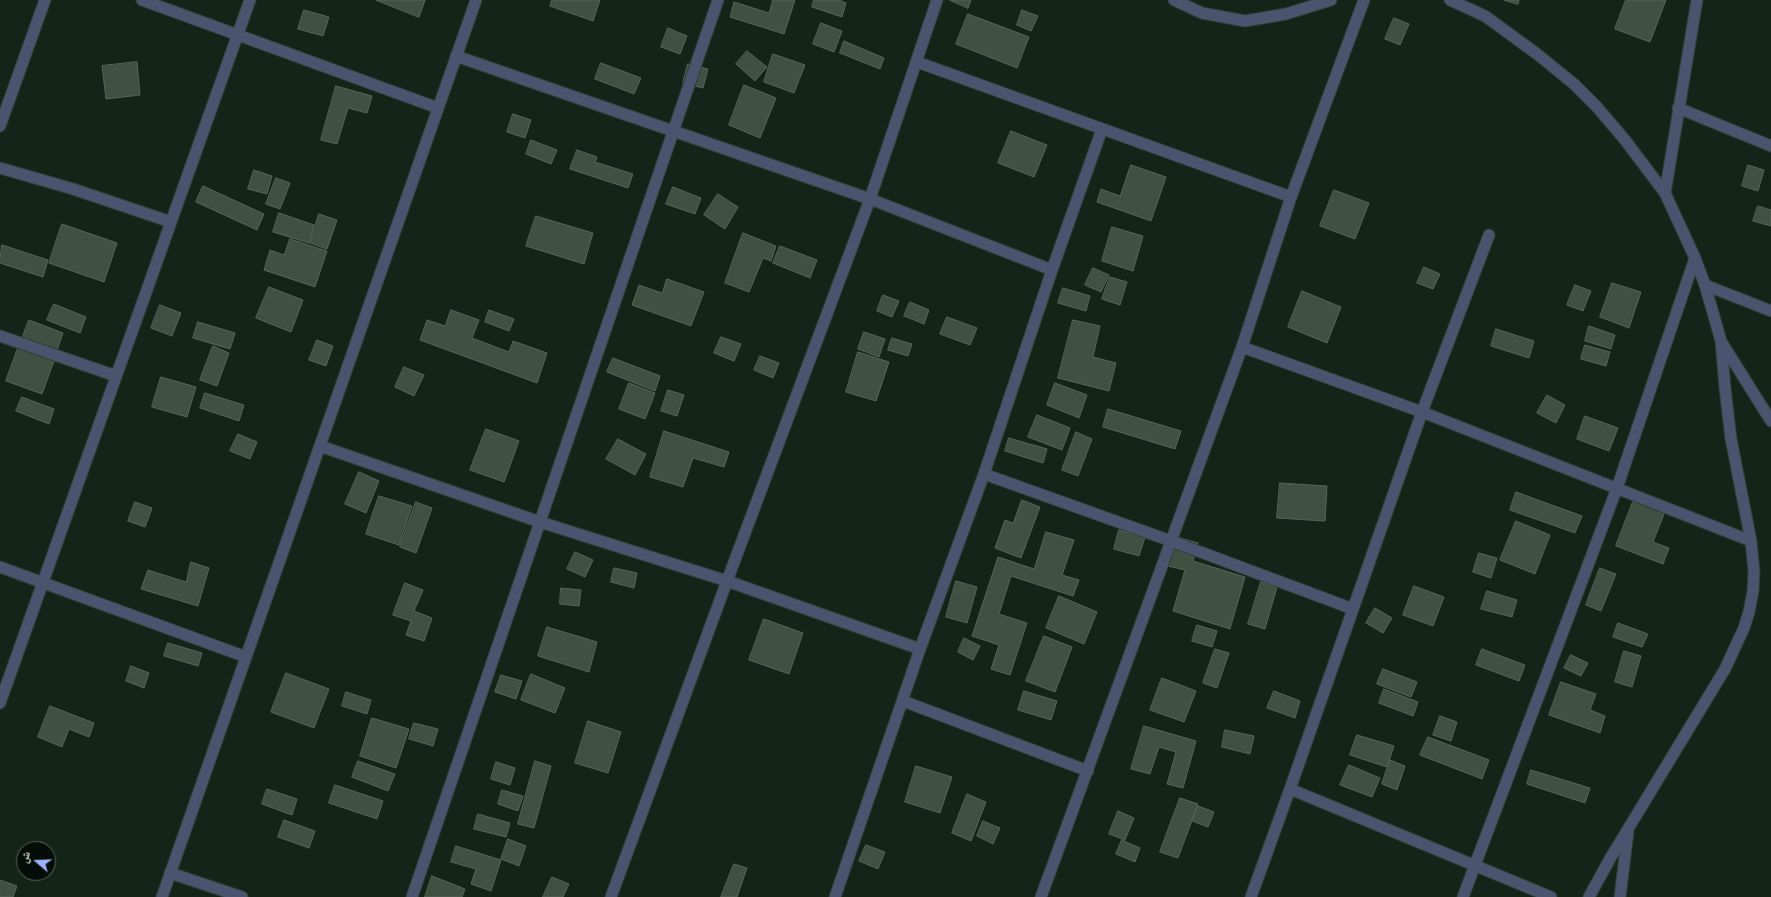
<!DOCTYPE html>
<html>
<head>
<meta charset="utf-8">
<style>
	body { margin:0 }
	#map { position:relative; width:1771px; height:897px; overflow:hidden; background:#152418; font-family:Figtree,"Noto Naskh Arabic",sans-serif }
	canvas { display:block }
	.north { position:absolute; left:16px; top:841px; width:40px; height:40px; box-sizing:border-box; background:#060c07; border:1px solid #5a625b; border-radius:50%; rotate:289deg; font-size:11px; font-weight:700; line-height:16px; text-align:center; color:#d8e2da }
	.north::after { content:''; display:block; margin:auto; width:14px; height:18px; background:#9eb3fd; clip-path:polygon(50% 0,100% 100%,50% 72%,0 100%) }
</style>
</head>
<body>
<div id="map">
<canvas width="1771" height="897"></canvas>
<div class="north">ش</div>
</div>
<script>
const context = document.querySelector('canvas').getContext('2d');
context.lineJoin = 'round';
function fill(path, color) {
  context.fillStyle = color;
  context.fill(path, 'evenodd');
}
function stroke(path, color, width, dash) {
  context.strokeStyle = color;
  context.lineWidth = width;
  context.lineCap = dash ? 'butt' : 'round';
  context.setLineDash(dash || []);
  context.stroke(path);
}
const building = new Path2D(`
	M376,0H425L419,17Z
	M552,0H600L593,21L550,6Z
	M773,0H795L784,34L730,17L734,2L769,13Z
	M814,0H839L846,3L842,17L812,7Z
	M950,0H971L968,8Z
	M1504,0H1519L1518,4Z
	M1626,0H1666L1650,42L1615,29Z
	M304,10L329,17L323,36L298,29Z
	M1022,10L1038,16L1031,31L1017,25Z
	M968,14L1029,37L1017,68L956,44Z
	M1394,18L1409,24L1400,45L1385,39Z
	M821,23L842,31L834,52L813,44Z
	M668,28L687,36L680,54L661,47Z
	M844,41L884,58L880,69L840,53Z
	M747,51L767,67L755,81L736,64Z
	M773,54L805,65L794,93L764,82Z
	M137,62L140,95L106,99L102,66Z
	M601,63L641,78L634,94L595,79Z
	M688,64L708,69L703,88L683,83Z
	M744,85L776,98L760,138L729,125Z
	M336,86L372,96L367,113L348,108L337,144L321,140Z
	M513,114L531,120L525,138L507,132Z
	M1011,131L1047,145L1034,177L998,163Z
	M531,140L557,150L551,164L526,154Z
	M577,150L597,157L595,162L633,174L628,188L570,169Z
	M1131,165L1166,177L1151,221L1097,202L1101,189L1120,196Z
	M1748,165L1764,170L1758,191L1742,186Z
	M254,170L272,176L267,194L248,189Z
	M276,178L290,183L280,209L266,204Z
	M203,186L264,214L257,230L196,202Z
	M673,187L701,198L695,214L666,204Z
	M1334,190L1369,203L1355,239L1320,226Z
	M718,194L738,207L725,229L704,215Z
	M1758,206L1771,210V226L1753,221Z
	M279,213L314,225L309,243L273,232Z
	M319,214L337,220L327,249L310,243Z
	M536,216L593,233L584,264L526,246Z
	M62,224L117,243L104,282L49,263Z
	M1112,227L1143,236L1133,271L1102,261Z
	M743,233L776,246L771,261L763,258L749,292L725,283Z
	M290,239L327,251L315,287L264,270L270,250L284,255Z
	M2,245L48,260L43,277L0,263Z
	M780,246L817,260L810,278L773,263Z
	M1424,267L1440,274L1433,289L1417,283Z
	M1093,268L1109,275L1101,292L1085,285Z
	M1110,277L1127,282L1120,305L1102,299Z
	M667,279L704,292L691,326L632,305L639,285L662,293Z
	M1612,283L1641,292L1629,328L1600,317Z
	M1575,285L1591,291L1583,311L1567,305Z
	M269,287L303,300L291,332L256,318Z
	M1063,288L1090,296L1086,311L1058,303Z
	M1302,291L1341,307L1327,343L1288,327Z
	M883,295L899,301L892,317L877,311Z
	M910,302L929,310L924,324L904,316Z
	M54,304L86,317L80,333L47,320Z
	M160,305L181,313L172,336L151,328Z
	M451,310L479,320L472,338L509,352L513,341L547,353L537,383L420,340L427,320L445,326Z
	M489,310L514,319L509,331L485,322Z
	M947,317L977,328L970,345L940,334Z
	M29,320L63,333L56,353L22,339Z
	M1073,320L1100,326L1093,357L1116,363L1109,391L1058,378Z
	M198,322L235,333L230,349L193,338Z
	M1589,326L1615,335L1611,349L1585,341Z
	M1496,329L1534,341L1529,358L1491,346Z
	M864,332L885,339L879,357L858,349Z
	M721,337L741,344L734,361L714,353Z
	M892,338L912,344L908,356L888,350Z
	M317,340L333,346L326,366L309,360Z
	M1585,345L1610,352L1606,366L1581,359Z
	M213,346L229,353L217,386L200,380Z
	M18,348L54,361L42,394L6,381Z
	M858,352L889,362L876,401L846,392Z
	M760,356L779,363L773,378L754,370Z
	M613,358L660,376L655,391L607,372Z
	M404,367L424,375L414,396L395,387Z
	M161,377L196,387L187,417L152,407Z
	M629,383L655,393L645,419L619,409Z
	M1055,383L1087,395L1079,418L1047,405Z
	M668,390L684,395L677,416L661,411Z
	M205,393L244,405L239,421L200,408Z
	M1547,395L1565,405L1556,423L1537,413Z
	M22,397L54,409L49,424L16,411Z
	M1108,409L1181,431L1175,449L1103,427Z
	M1037,415L1070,428L1062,450L1028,437Z
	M1585,416L1618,428L1609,451L1577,439Z
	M486,429L519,441L504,482L470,470Z
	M664,431L729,452L724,467L693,458L683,487L650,477Z
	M1076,432L1092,439L1078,476L1062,470Z
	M238,434L257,442L250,459L230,451Z
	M1009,438L1047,449L1043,463L1005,451Z
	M618,439L646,454L635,475L606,459Z
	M359,472L379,481L366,513L345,504Z
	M1280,483L1327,486L1325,521L1277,518Z
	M1516,492L1582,516L1575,533L1510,510Z
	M1636,494L1667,506L1653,542L1669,548L1663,564L1616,546Z
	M379,496L412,506L399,545L366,534Z
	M1022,500L1040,507L1021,558L995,548L1005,520L1013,523Z
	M135,502L152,508L145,527L128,521Z
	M416,502L432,508L416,553L400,547Z
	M1516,521L1550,535L1535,574L1500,560Z
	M1119,530L1145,537L1139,556L1114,549Z
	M1046,532L1074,540L1062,575L1079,580L1073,596L1011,576L999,614L1027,623L1010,675L991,669L999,645L972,636L998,557L1034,569Z
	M1177,537L1198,543L1193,561L1245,577L1230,629L1173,611L1185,570L1168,566Z
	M575,552L593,560L585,577L567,569Z
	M1479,553L1497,558L1491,578L1473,572Z
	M191,562L209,568L198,606L141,589L148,570L186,582Z
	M614,568L637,573L634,588L611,582Z
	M1600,568L1616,574L1601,611L1586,605Z
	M956,581L977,587L967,623L946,617Z
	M1261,582L1277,587L1265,629L1248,624Z
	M405,583L423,590L414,611L432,618L424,641L406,635L411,621L393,615Z
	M1414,586L1444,597L1433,626L1403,615Z
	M561,588L581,590L579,606L560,604Z
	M1487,591L1517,600L1512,617L1481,609Z
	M1059,596L1097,612L1084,644L1046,628Z
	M1375,608L1392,618L1383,633L1366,623Z
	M764,619L803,633L789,674L749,660Z
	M1618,623L1648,634L1642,647L1613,637Z
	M1197,625L1217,631L1212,647L1192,641Z
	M547,627L597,642L589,672L538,656Z
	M1044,636L1072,647L1055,692L1026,681Z
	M964,638L980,646L973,660L958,652Z
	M168,643L202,653L198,666L164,656Z
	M1215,649L1229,653L1217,688L1203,683Z
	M1482,649L1525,665L1519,681L1476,665Z
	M1624,651L1641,656L1632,687L1615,682Z
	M1571,655L1588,663L1581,676L1564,668Z
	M131,666L149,673L144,688L126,681Z
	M1383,669L1417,682L1411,697L1377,684Z
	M286,673L329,689L314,728L271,712Z
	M531,674L565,688L555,713L521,700Z
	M501,675L522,681L516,699L495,692Z
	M1162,678L1196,691L1184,722L1150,710Z
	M1561,682L1596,694L1590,710L1605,716L1600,733L1549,715Z
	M1384,689L1418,702L1413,716L1379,703Z
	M1024,691L1057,701L1051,720L1018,710Z
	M1274,691L1300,701L1295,718L1267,708Z
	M346,692L371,700L367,714L342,706Z
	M50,706L94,723L89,737L69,729L62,747L38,737Z
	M1440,716L1457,722L1451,741L1433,735Z
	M372,718L409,729L396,768L360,756Z
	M588,721L621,732L608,773L575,763Z
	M414,723L438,729L433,746L409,739Z
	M1144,726L1196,741L1183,788L1167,784L1176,752L1159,747L1150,774L1131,769Z
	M1225,730L1254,736L1250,754L1222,747Z
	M1357,735L1394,746L1387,767L1350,755Z
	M1428,737L1489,760L1482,779L1420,755Z
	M1390,760L1405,766L1397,790L1382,784Z
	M358,761L395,774L388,791L352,777Z
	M535,761L551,766L534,828L518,824Z
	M496,762L515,768L510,785L491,779Z
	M1349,765L1380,778L1372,797L1340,785Z
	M916,766L952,777L940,813L905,802Z
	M1531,770L1590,788L1585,803L1527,784Z
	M335,785L383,801L377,819L329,803Z
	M267,789L297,799L292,815L262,804Z
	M502,790L523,796L518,811L498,804Z
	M967,794L986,802L971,841L952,833Z
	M1180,798L1198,804L1178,858L1160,852Z
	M1198,806L1214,812L1208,827L1192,821Z
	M1118,811L1134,818L1125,840L1109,834Z
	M478,814L510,823L506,837L474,829Z
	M284,820L315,831L309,848L278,837Z
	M983,821L1000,828L993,844L977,836Z
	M508,839L526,846L519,866L501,859Z
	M1122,840L1140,848L1135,862L1116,854Z
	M866,845L885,852L878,869L859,861Z
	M456,846L501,860L491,891L471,884L476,869L451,862Z
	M734,864L747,868L737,897H721Z
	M432,876L465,889L462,897H425Z
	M552,877L569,884L563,897H543Z
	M0,880L17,886L13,897H0Z`);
const minor = new Path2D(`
	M142,0L438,108
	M1174,0L1202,13L1245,21L1286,14L1331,0
	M1450,0L1485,16L1537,54L1574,84L1597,107L1625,140L1665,193L1695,258L1705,285L1721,341L1725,388L1731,439L1751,541L1754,572L1753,591L1749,612L1744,628L1725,669L1611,857L1589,897
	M456,56L870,199L1052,270
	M917,62L1291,197
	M1678,108L1771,146
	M0,126L45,0
	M0,168L73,189L171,222
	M1665,193L1697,0
	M1705,285L1771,311
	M0,336L116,376
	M1722,343L1771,421
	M1242,347L1422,412L1751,541
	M320,446L540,522L727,581L920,649
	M984,474L1171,541L1353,609
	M0,567L246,657
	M903,701L1088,771
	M0,703L250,0
	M1290,789L1551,897
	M170,873L242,897
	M162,897L476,0
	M412,897L718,0
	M611,897L727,581L870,199L937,0
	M835,897L920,649L984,474L1052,270L1102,129
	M1041,897L1242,347L1291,197L1364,0
	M1251,897L1290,789L1422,412L1489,235
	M1463,897L1617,488L1695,258
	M1620,897L1628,832`);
fill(building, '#405043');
stroke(building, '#556658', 1);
stroke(minor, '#303f33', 13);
stroke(minor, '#4b546f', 11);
</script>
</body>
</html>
